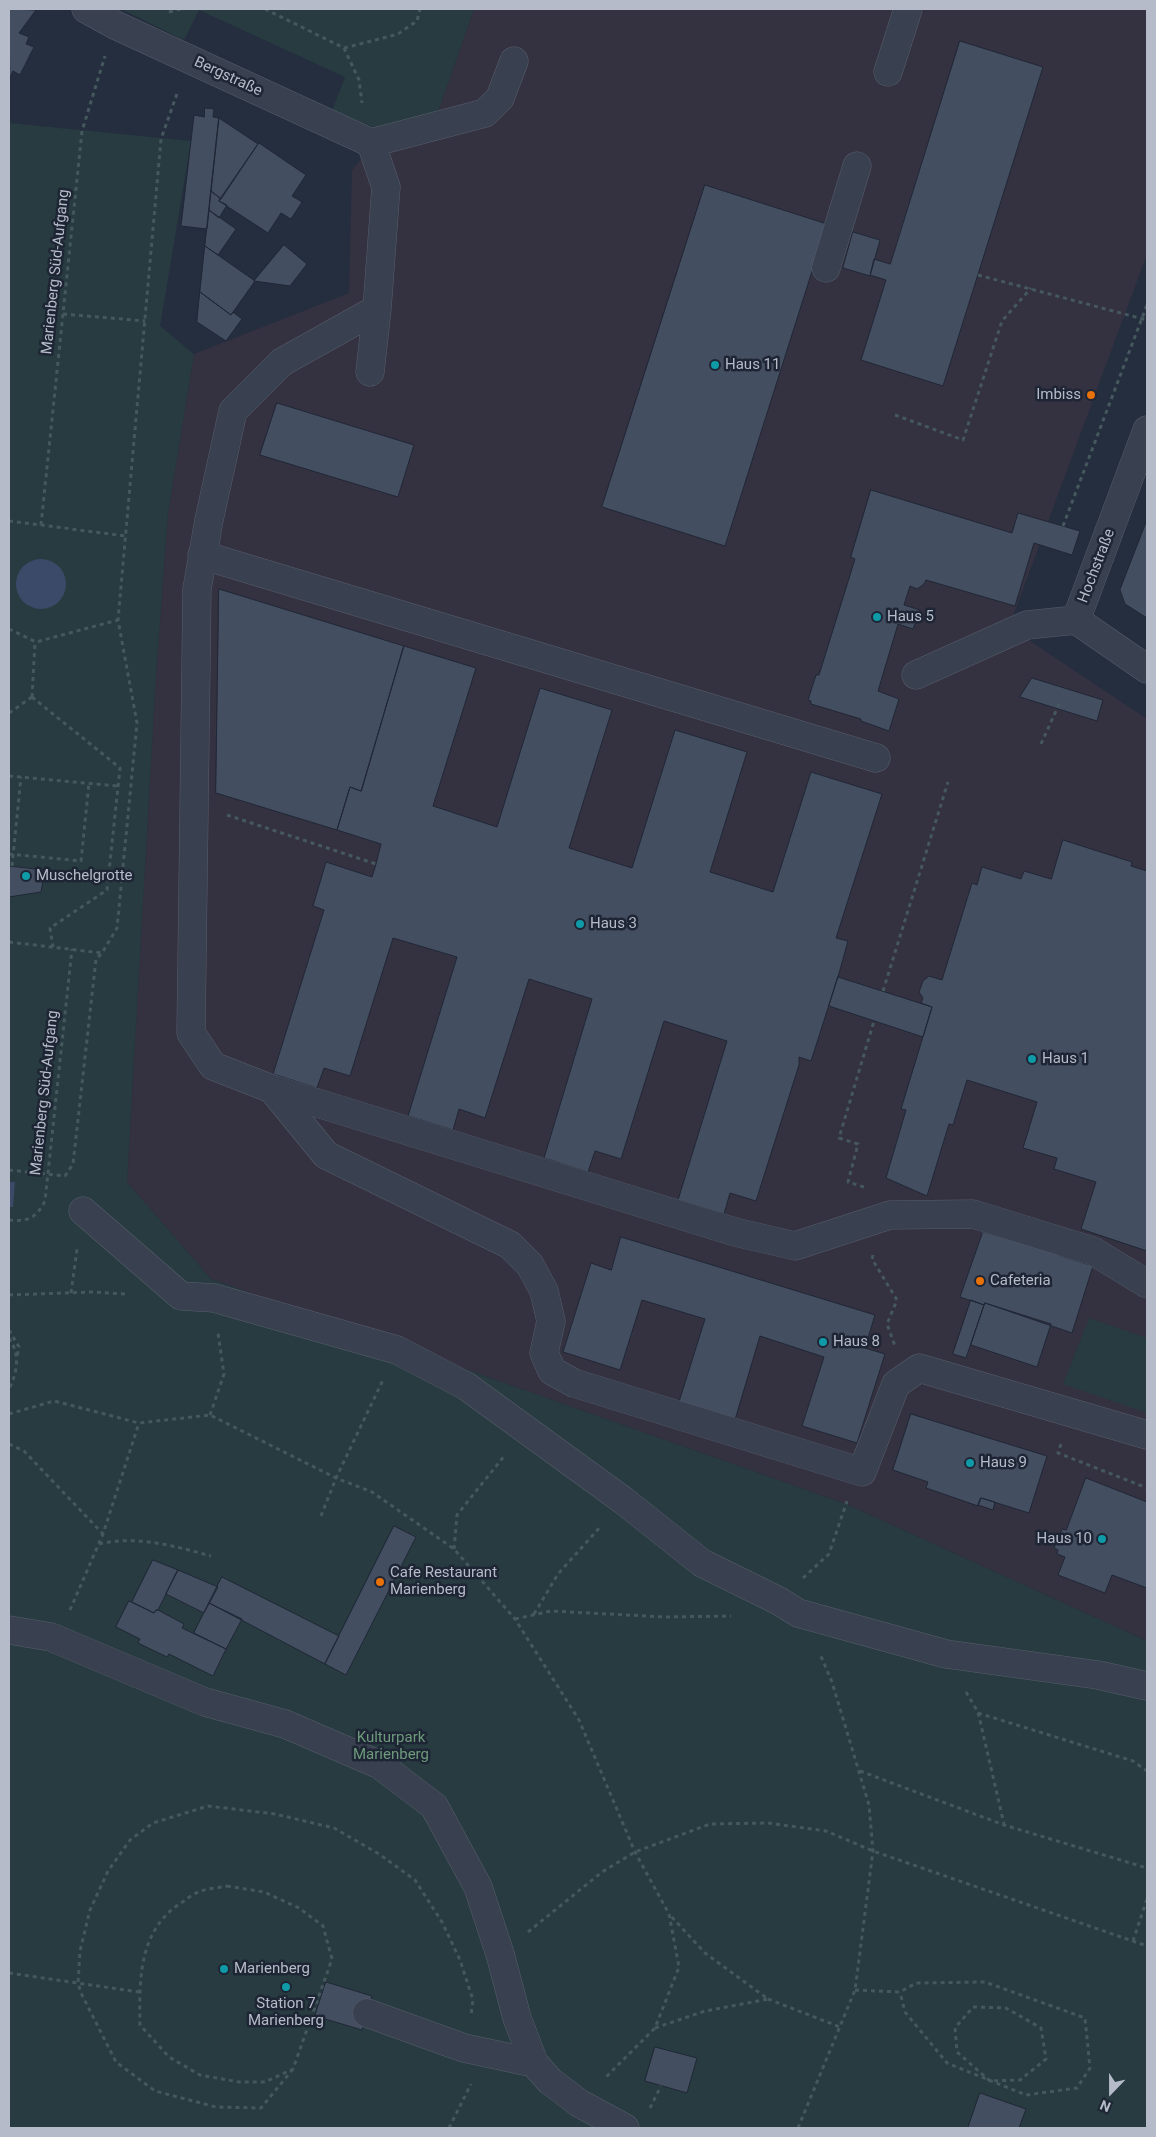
<!DOCTYPE html>
<html>
<head>
<meta charset="utf-8">
<style>
	body { margin:0 }
	#map { position:relative; width:1156px; height:2137px; overflow:hidden; background:#252e3f; font-family:Roboto,sans-serif }
	canvas { display:block }
	.frame { position:absolute; inset:0; border:10px solid #b5bbc9; pointer-events:none }
	.north { position:absolute; left:1086px; top:2067px; width:50px; height:50px; -webkit-text-stroke:4px #1e2534; paint-order:stroke; rotate:202deg; font-size:14px; font-weight:700; line-height:20px; text-align:center; color:#b5bbc9 }
	.north::after { content:''; display:block; margin:auto; width:18px; height:22px; background:#b5bbc9; clip-path:polygon(50% 0,100% 100%,50% 72%,0 100%) }
</style>
</head>
<body>
<div id="map">
<canvas width="1156" height="2137"></canvas>
<div class="frame"></div>
<div class="north">N</div>
</div>
<script>
const context = document.querySelector('canvas').getContext('2d');
context.lineJoin = 'round';
function fill(path, color) {
  context.fillStyle = color;
  context.fill(path, 'evenodd');
}
function stroke(path, color, width, dash) {
  context.strokeStyle = color;
  context.lineWidth = width;
  context.lineCap = dash ? 'butt' : 'round';
  context.setLineDash(dash || []);
  context.stroke(path);
}
function label(font, color, halo, rows, align = 'center') {
  context.font = font + ' Roboto,sans-serif';
  context.lineWidth = 5;
  context.setLineDash([]);
  context.textBaseline = 'middle';
  context.strokeStyle = halo;
  context.fillStyle = color;
  for (const [text, x, y, turn = 0] of rows) {
    context.save();
    context.translate(x, y);
    context.rotate((+turn || 0) * Math.PI / 180);
    context.textAlign = isNaN(turn) ? turn : align;
    if (halo) context.strokeText(text, 0, 0);
    context.fillText(text, 0, 0);
    context.restore();
  }
}
const medical = new Path2D(`
	M474,9H1147V254L1009,627L1147,719V1641L846,1504L211,1279L127,1182L156,675L168,513L194,354L349,293L352,170L384,131L438,112Z`);
const green = new Path2D(`
	M121,9H474L438,112L384,131L332,111L345,77L199,10L184,40Z
	M9,123L191,141L160,326L194,354L168,513L156,675L127,1182L211,1279L846,1504L1147,1641V2128H9Z
	M1089,1318L1147,1338V1413L1063,1384Z`);
const water = new Path2D(`
	M16 584a25 25 0 1 1 50 0a25 25 0 1 1-50 0Z
	M9,1182H15L13,1207H9Z`);
const building = new Path2D(`
	M9,9L36,10L19,33L29,37L26,44L34,47L20,75L13,71L10,78Z
	M960,41L1043,67L943,386L861,360L886,280L870,275L874,259L890,264Z
	M205,108L214,109L213,117L219,118L207,229L181,226L194,115L204,117Z
	M219,118L258,144L221,199L211,191Z
	M259,143L306,175L292,196L302,202L291,219L281,213L268,233L219,201Z
	M705,185L827,224L725,546L602,507Z
	M211,191L221,199L219,201L227,205L219,218L209,210Z
	M209,210L236,229L218,255L205,246Z
	M853,232L880,240L870,276L843,268Z
	M284,245L307,264L290,286L254,281Z
	M205,246L255,281L231,315L200,292Z
	M200,292L231,315L233,312L242,319L226,341L197,322Z
	M277,403L414,445L398,497L260,455Z
	M871,490L1012,533L1018,513L1080,531L1072,555L1034,543L1015,606L926,580L924,584L917,589L910,586L904,605L920,610L913,629L898,624L878,691L899,699L889,731L861,721V719L811,704V701L808,700L816,675H819L855,559L851,557Z
	M1147,520V618L1125,604L1120,590Z
	M219,589L404,646L361,791L350,787L337,830L216,793Z
	M404,646L476,668L433,806L497,827L540,688L612,710L569,848L632,868L675,730L747,752L710,872L773,892L811,772L882,794L836,938L848,941L838,977L811,1061L799,1057V1065L756,1201L730,1193L724,1214L678,1200L727,1041L664,1021L621,1159L595,1151L588,1172L544,1158L592,999L529,979L485,1118L459,1109L453,1130L408,1116L457,957L393,938L350,1076L324,1068L317,1088L273,1074L324,910L313,906L326,862L372,877L376,864L381,844L337,830L350,787L361,791Z
	M1032,678L1103,700L1097,721L1020,697Z
	M1063,840L1132,862L1131,866L1147,871V1251L1081,1229L1096,1182L1054,1169L1057,1158L1023,1148L1037,1102L967,1080L953,1125L949,1124L927,1196L886,1178L906,1110L901,1109L932,1007L921,1003L923,998L919,992L923,981L929,976L942,980L972,883L977,885L982,867L1021,879L1024,871L1051,879Z
	M9,866L45,870L41,892L9,897Z
	M838,977L932,1007L923,1037L829,1006Z
	M980,1231L1015,1241L1017,1235L1060,1249L1058,1255L1093,1266L1072,1333L985,1303L984,1305L960,1297L982,1234Z
	M621,1237L875,1315L865,1348L885,1354L857,1443L802,1426L824,1357L760,1336L734,1423L678,1405L705,1319L642,1300L620,1370L563,1352L591,1263L611,1270Z
	M971,1300L984,1305L966,1358L953,1354Z
	M985,1303L1051,1324L1037,1367L971,1345Z
	M911,1414L1047,1456L1029,1513L981,1498L978,1506L926,1488L928,1482L893,1470Z
	M1086,1478L1147,1502V1588L1112,1575L1105,1593L1058,1575L1065,1557L1057,1554L1058,1550L1054,1548L1062,1529L1066,1530Z
	M981,1498L995,1502L993,1510L978,1505Z
	M394,1526L416,1537L346,1675L325,1664Z
	M153,1560L178,1570L158,1610H156L154,1613L132,1602Z
	M178,1570L218,1587L204,1613L166,1594Z
	M222,1577L339,1636L325,1664L209,1603Z
	M129,1601L154,1613L156,1610H158L184,1624L182,1628L226,1649L213,1676L169,1654L167,1657L138,1643L140,1639L116,1627Z
	M209,1603L242,1619L226,1649L194,1633Z
	M326,1982L372,1996L362,2030L315,2016Z
	M655,2047L697,2058L687,2093L645,2081Z
	M980,2093L1026,2109L1019,2128H968Z`);
const path = new Path2D(`
	M265,9L344,48L359,80L362,103
	M169,12L181,9
	M344,48L398,34L417,21L420,9
	M978,275L1147,320
	M63,314L145,321
	M895,415L963,440L1002,321L1031,288
	M9,521L126,536
	M41,525L82,131L105,56
	M1063,526L1147,305
	M9,629L36,642L118,620
	M32,697L120,768L107,890L50,928L53,947
	M32,697L35,642
	M9,713L32,697
	M1041,744L1060,702
	M9,776L117,786
	M227,815L376,864
	M9,854L81,861L89,783
	M12,866L21,777
	M9,942L102,953
	M883,991L948,782
	M9,1170L65,1176L73,1164L96,959L102,953L117,928L137,723L118,620L161,139L178,91
	M864,1187L848,1182L858,1144L839,1138L874,1021
	M9,1220C28,1222 36,1218 45,1201L72,949
	M873,1255L872,1259L897,1300L887,1324L895,1346
	M71,1293L77,1249
	M9,1295L92,1292L126,1294
	M9,1330L19,1347L17,1357
	M9,1338C20,1354 18,1371 9,1389
	M9,1414L54,1401L139,1423L210,1415L336,1478L372,1492L454,1549L515,1619L579,1720L635,1852L669,1914L679,1967L655,2028L604,2079
	M210,1415L224,1374L218,1333
	M9,1444L24,1451L103,1534
	M1061,1444L1058,1453L1147,1488
	M321,1516L336,1478L383,1380
	M99,1544C137,1535 174,1546 211,1556
	M454,1549L457,1515L505,1455
	M803,1578L829,1554L847,1501
	M70,1610L103,1534L139,1423
	M534,1614L558,1574L601,1526
	M515,1619L551,1611L665,1617L731,1616
	M966,1692L978,1712L1004,1824
	M978,1713L1133,1761L1147,1771
	M860,1771L1004,1825L1147,1868
	M227,1886L264,1892L299,1908L323,1926L332,1959L293,2069L265,2082H239L200,2075L169,2057L140,2025C139,1977 139,1928 184,1901C189,1897 195,1893 201,1891C209,1888 219,1888 227,1886Z
	M528,1932L602,1872L635,1852L710,1824L768,1823L826,1831L873,1851L1147,1946
	M1133,1941L1147,1899
	M9,1973L139,1992
	M855,1990L900,1992L916,1983L985,1982L1085,2018L1090,2068L1077,2088L1026,2095L947,2063L905,2012L900,1992
	M768,1999L840,2027
	M973,2007L1006,2008L1041,2028L1046,2059L1020,2080L990,2081L957,2052L955,2028Z
	M655,2028L705,2011L768,1999L705,1953L669,1914
	M293,2069L261,2108L216,2107L155,2091L116,2062L81,1993L78,1983L80,1951L90,1910L108,1871L130,1840L153,1823L208,1806L275,1814L334,1828L379,1854L415,1880L442,1922L460,1960L473,2000L471,2015
	M650,2108L661,2086
	M449,2128L471,2084
	M798,2128L855,1990L873,1851L869,1805L832,1682L820,1654`);
const minor = new Path2D(`
	M86,9L115,25L371,143
	M888,72L908,9
	M371,143L485,113L500,98L514,61
	M826,268L857,166
	M377,309L282,362L233,411L209,520L197,589L191,1033L213,1066L272,1089L735,1232L795,1246L890,1215L973,1214L1093,1251L1147,1284
	M370,372L377,309L386,187L371,143
	M1147,430L1076,620L1147,669
	M202,555L876,758
	M916,675L1027,625L1076,620
	M272,1089L326,1155L510,1245L530,1265L544,1291L551,1321L544,1353L552,1371L574,1383L862,1472L896,1384L919,1368L1147,1435
	M83,1211L181,1296L214,1298L397,1350L466,1386L624,1501L702,1563L779,1601L798,1613L946,1654L1098,1675L1147,1686
	M9,1630L51,1637L205,1702L285,1724L380,1765L434,1806L478,1887L500,1954L517,2018L534,2063L550,2081L579,2103L625,2128
	M367,2013L464,2048L534,2063`);
const markers = [
	[715,365,5,"#0f9aa8"],
	[1091,395,5,"#e8710a"],
	[877,617,5,"#0f9aa8"],
	[26,876,5,"#0f9aa8"],
	[580,924,5,"#0f9aa8"],
	[1032,1059,5,"#0f9aa8"],
	[980,1281,5,"#e8710a"],
	[823,1342,5,"#0f9aa8"],
	[970,1463,5,"#0f9aa8"],
	[1102,1539,5,"#0f9aa8"],
	[380,1582,5,"#e8710a"],
	[224,1969,5,"#0f9aa8"],
	[286,1987,5,"#0f9aa8"]
];
const streetNames = [
	["Bergstraße",228,77,25],
	["Marienberg Süd-Aufgang",56,272,-84],
	["Hochstraße",1097,566,-69],
	["Marienberg Süd-Aufgang",45,1093,-84]
];
const poiNames = [
	["Haus 11",725,365],
	["Imbiss",1081,395,"right"],
	["Haus 5",887,617],
	["Muschelgrotte",36,876],
	["Haus 3",590,924],
	["Haus 1",1042,1059],
	["Cafeteria",990,1281],
	["Haus 8",833,1342],
	["Haus 9",980,1463],
	["Haus 10",1092,1539,"right"],
	["Cafe Restaurant",390,1573],
	["Marienberg",390,1590],
	["Marienberg",234,1969],
	["Station 7",286,2004,"center"],
	["Marienberg",286,2021,"center"]
];
const parkNames = [
	["Kulturpark",391,1738],
	["Marienberg",391,1755]
];
fill(medical, '#343140');
fill(green, '#273b40');
fill(water, '#3b4a68');
fill(building, '#444e61');
stroke(building, '#202736', 1);
stroke(minor, '#575e6c', 29);
stroke(path, '#45585d', 3, [4, 4]);
stroke(minor, '#39404f', 28);
for (const [x, y, r, color] of markers) {
  const dot = new Path2D();
  dot.arc(x, y, r, 0, 2 * Math.PI);
  context.fillStyle = color;
  context.fill(dot);
  stroke(dot, '#1e2534', 2);
}
label('15px', '#b5bbc9', '#1e2534', streetNames);
label('15px', '#b5bbc9', '#1e2534', poiNames, 'left');
label('15px', '#6d9a7b', '#1e2534', parkNames);
</script>
</body>
</html>
